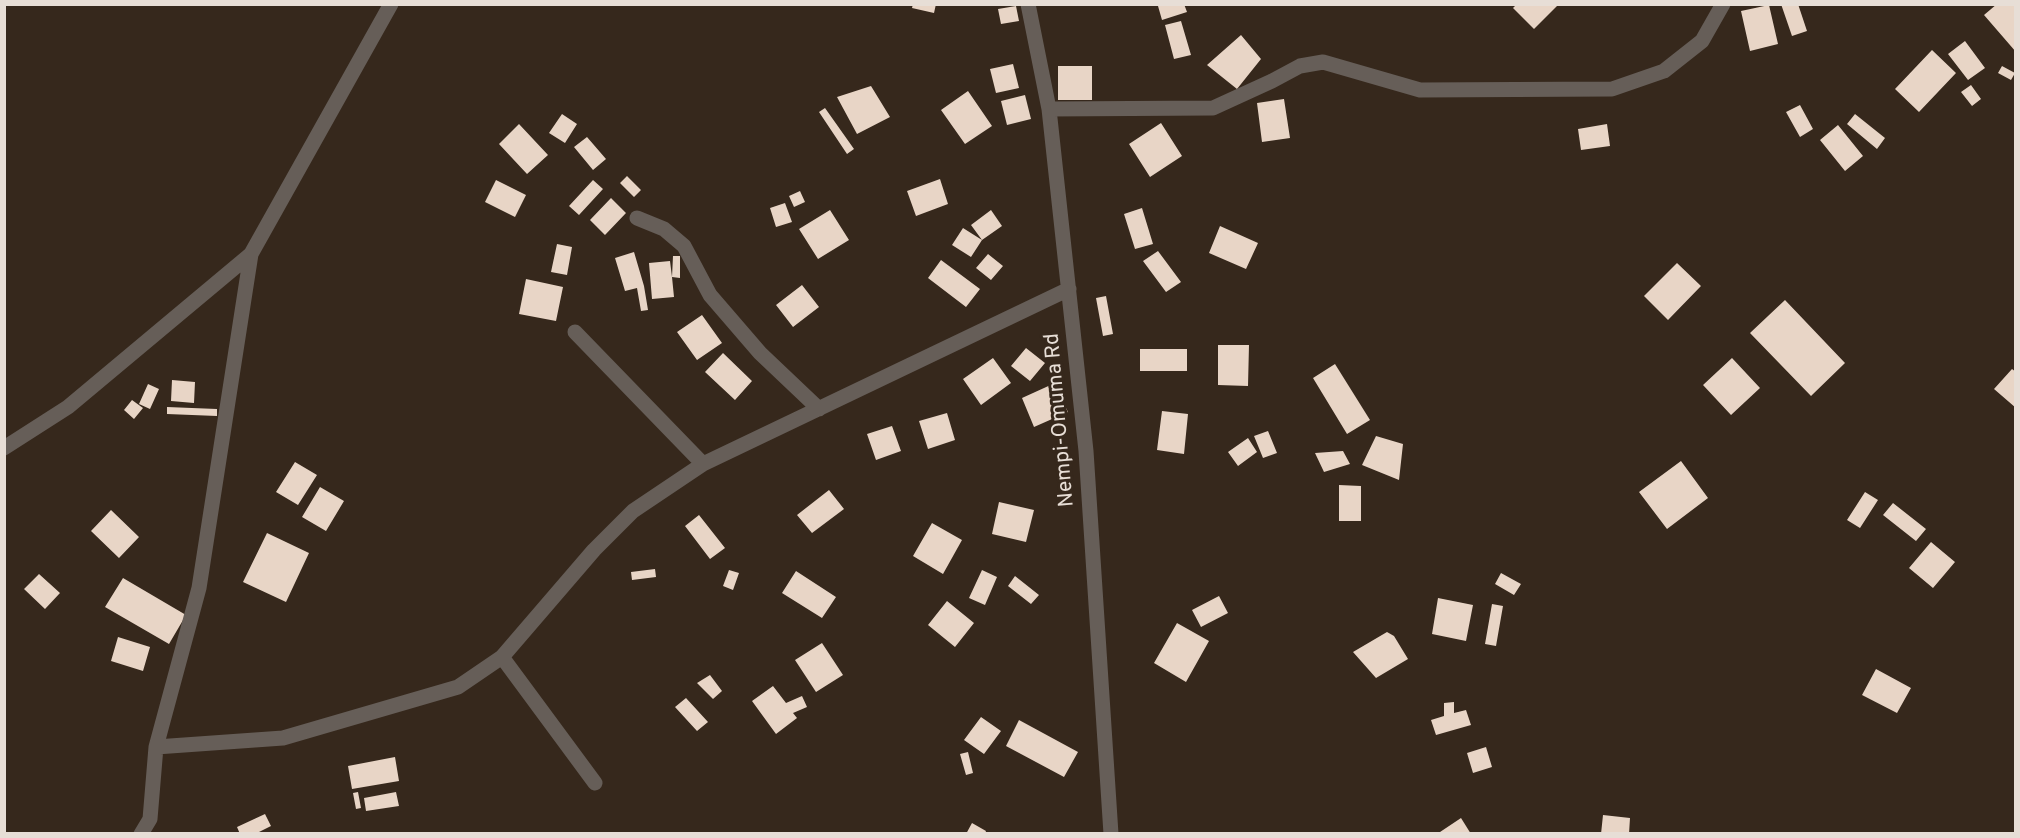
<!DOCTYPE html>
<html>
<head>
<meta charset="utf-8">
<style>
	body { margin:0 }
	#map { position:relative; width:2020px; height:838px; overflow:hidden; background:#36281c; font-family:Overpass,sans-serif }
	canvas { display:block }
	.frame { position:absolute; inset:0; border:6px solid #e7ded6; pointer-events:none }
</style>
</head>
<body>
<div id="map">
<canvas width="2020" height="838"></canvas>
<div class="frame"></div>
</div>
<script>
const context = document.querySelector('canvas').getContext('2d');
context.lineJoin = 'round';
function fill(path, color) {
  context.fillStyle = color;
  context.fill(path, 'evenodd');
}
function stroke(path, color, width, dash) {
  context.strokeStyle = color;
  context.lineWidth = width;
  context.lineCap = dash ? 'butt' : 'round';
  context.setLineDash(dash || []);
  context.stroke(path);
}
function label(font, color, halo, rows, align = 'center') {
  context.font = font + ' Overpass,sans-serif';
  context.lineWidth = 6;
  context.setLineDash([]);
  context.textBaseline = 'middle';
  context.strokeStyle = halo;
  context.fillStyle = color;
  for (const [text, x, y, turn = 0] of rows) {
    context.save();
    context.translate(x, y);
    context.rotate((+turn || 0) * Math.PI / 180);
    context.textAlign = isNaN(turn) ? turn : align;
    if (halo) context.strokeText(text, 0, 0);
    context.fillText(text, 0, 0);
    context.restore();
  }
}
const building = new Path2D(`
	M913,4H936L934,13L912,8Z
	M1161,4H1184L1187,12L1162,20L1158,6Z
	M1517,4H1559L1534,29L1513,8Z
	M1781,4H1798L1807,31L1792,36Z
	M1997,4H2016V52L1984,15Z
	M1769,5L1778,44L1750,51L1741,11Z
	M1016,6L1019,21L1001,24L998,9Z
	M1181,21L1191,55L1174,59L1165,25Z
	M1241,35L1261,59L1237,89L1207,65Z
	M1965,41L1985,68L1968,80L1948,54Z
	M1932,50L1956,73L1919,112L1895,89Z
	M1013,64L1019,88L996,93L990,69Z
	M1058,66H1092V100H1058Z
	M2002,66L2015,73L2011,80L1998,73Z
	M1971,85L1981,99L1972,106L1961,92Z
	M871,86L890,117L857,134L837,97Z
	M968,91L992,126L965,144L941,110Z
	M1025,95L1031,119L1007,125L1001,101Z
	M1284,99L1290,138L1262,142L1257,103Z
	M1800,105L1813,129L1800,137L1786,112Z
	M825,108L854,149L847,154L819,112Z
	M562,114L577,124L565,143L549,133Z
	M1855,114L1885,138L1877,149L1847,124Z
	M1161,123L1182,156L1150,177L1129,144Z
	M519,124L548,155L527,174L499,144Z
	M1607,124L1610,146L1581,150L1578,129Z
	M1838,125L1863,156L1845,171L1820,140Z
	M587,137L606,159L593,170L574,147Z
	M627,176L641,190L634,197L620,183Z
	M940,179L948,204L916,216L907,191Z
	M496,180L526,195L515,217L485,202Z
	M593,180L603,189L579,215L569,206Z
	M800,191L805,202L794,207L789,196Z
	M611,198L626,213L605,235L590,220Z
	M785,203L792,222L776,227L770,208Z
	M1142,208L1153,244L1135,249L1124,214Z
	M830,210L849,240L818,259L799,229Z
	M991,210L1002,226L982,240L971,225Z
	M1220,226L1258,243L1246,269L1209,253Z
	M963,228L982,240L971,257L952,245Z
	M557,244L572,247L567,275L551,272Z
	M1158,251L1181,282L1166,292L1143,261Z
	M634,252L644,286L648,310L641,311L637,288L625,291L615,258Z
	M988,254L1003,266L991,280L976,268Z
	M673,256H680V278L672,277L674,297L652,299L649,263L670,261L672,277Z
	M941,260L980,289L966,307L928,278Z
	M1677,263L1701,286L1668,320L1644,296Z
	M526,279L563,287L556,321L519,314Z
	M802,285L819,307L793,327L776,305Z
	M1106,296L1113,334L1103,336L1096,298Z
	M1785,300L1845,363L1811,396L1750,333Z
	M702,315L722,343L697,360L677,332Z
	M1218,345H1249L1248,386L1218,385Z
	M1026,348L1045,363L1030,381L1011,366Z
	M1140,349H1187V371H1140Z
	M723,353L752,381L735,400L705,372Z
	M993,358L1011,383L981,405L963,379Z
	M1732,358L1760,388L1731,415L1703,385Z
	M1335,364L1370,420L1347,434L1313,378Z
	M2012,369L2016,372V408L1994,389Z
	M172,380L195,382L194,403L171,401Z
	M1055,383L1068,412L1034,427L1022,398Z
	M148,384L159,389L150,409L139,404Z
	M132,400L143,408L134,419L124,410Z
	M167,407L217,409V416L167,414Z
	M1162,411L1188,414L1184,454L1157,450Z
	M947,413L955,440L928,449L919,421Z
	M892,426L901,451L876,460L867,434Z
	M1268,431L1277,453L1263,458L1254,436Z
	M1376,436L1403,444L1399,480L1362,465Z
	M1248,438L1257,452L1238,466L1228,452Z
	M1343,451L1350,464L1324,472L1315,453Z
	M1681,461L1708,498L1667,529L1639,492Z
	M295,462L317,475L298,505L276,492Z
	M1339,485L1361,486V521H1339Z
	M320,487L344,501L326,531L302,517Z
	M829,490L844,509L812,533L797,515Z
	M1865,492L1878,500L1860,528L1847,520Z
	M999,502L1034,510L1026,542L992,534Z
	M1893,503L1926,529L1916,541L1883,515Z
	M111,510L139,537L119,558L91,531Z
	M699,515L725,548L710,559L685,526Z
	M932,523L962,540L943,574L913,556Z
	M267,533L309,553L286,602L243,582Z
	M1931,542L1955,562L1933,588L1909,568Z
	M655,569L656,577L632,580L631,572Z
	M729,570L739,573L733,590L723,586Z
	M982,570L997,577L985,605L969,598Z
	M796,571L836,597L822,618L782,593Z
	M1501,573L1521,584L1514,595L1495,584Z
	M39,574L60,593L45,609L24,589Z
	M1015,576L1039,595L1031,604L1008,586Z
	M123,578L186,615L169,644L105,607Z
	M1219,596L1228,613L1201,627L1192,610Z
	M1438,598L1473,605L1466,641L1432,634Z
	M947,601L974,623L955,647L928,625Z
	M1492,604L1503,606L1496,646L1485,644Z
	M1177,623L1209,641L1186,682L1154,663Z
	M1387,632L1394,636L1408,659L1376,678L1353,652Z
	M118,637L150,647L143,671L111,661Z
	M822,643L843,675L816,692L795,660Z
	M1876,669L1911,688L1897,713L1862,695Z
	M710,675L722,691L713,699L697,683Z
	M773,686L786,703L802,696L807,707L793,713L797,718L776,734L752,701Z
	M686,698L708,722L697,731L675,707Z
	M1454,702V713L1466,710L1471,725L1436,735L1431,720L1444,716V703Z
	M981,717L1001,731L984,754L964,740Z
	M1019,720L1078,752L1064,777L1006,746Z
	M1486,747L1492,767L1473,773L1467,753Z
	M968,752L973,773L966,775L960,754Z
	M395,757L399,781L352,789L348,766Z
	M358,792L361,808L356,809L353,793Z
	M396,792L399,806L366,811L364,798Z
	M265,814L271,826L255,834H240L237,827Z
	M1603,815L1630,818L1629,834H1601Z
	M1461,818L1471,834H1442L1440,832Z
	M972,823L986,831L985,834H966Z`);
const minor = new Path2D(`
	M1028,4L1049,109L1086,451L1111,834
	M1049,109L1213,108L1272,81L1300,66L1323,62L1420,90L1612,89L1664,71L1702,41L1723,4
	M637,218L664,229L684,246L710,295L760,353L819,409
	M575,332L703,464
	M4,448L68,407L251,254
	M502,657L595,783
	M156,747L283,738L458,687L502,657L594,550L633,511L703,464L1069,289
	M141,834L150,819L156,747L199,588L251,254L391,4`);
const streetNames = [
	["Nempi-Omuma Rd",1061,420,-95]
];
fill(building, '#e8d5c6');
stroke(minor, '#665e58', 15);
label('21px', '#e7ded6', '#36281c', streetNames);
</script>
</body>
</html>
